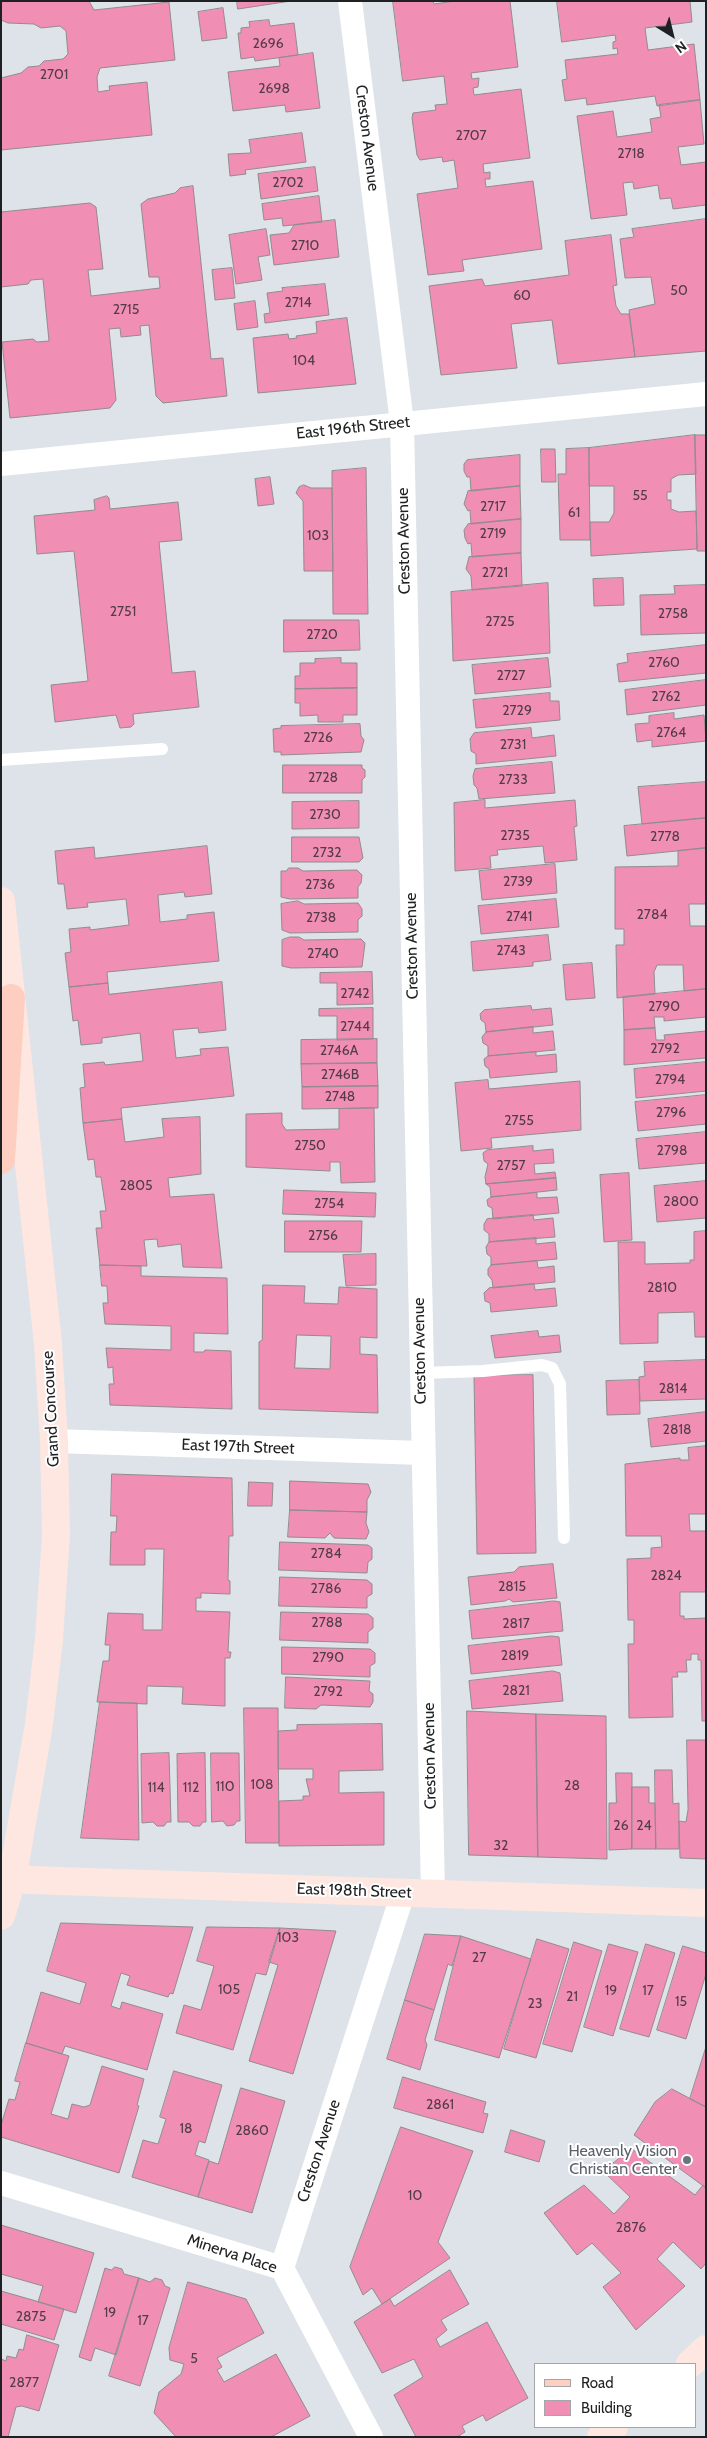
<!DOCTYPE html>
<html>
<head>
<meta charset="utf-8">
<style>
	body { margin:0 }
	#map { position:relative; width:707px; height:2438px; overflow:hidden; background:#dee2e9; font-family:Cabin,sans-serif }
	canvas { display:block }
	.frame { position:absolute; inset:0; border:2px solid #1f2022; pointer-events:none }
	.legend { position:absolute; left:534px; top:2363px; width:162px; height:65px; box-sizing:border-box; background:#fff; border:1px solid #a5a6a7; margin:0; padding:6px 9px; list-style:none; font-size:15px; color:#1f2022 }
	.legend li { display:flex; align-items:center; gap:10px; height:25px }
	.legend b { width:25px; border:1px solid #a5a6a7 }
	.north { position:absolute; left:647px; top:10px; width:50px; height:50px; -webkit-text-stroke:4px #fff; paint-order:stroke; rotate:144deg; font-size:14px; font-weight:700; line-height:20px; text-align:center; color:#1f2022 }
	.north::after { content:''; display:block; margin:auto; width:18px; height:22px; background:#1f2022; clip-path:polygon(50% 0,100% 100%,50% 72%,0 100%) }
</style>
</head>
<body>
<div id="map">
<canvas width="707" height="2438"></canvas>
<div class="frame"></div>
<ul class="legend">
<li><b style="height:6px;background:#fecec1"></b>Road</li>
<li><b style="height:14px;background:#f08eb4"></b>Building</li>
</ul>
<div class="north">N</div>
</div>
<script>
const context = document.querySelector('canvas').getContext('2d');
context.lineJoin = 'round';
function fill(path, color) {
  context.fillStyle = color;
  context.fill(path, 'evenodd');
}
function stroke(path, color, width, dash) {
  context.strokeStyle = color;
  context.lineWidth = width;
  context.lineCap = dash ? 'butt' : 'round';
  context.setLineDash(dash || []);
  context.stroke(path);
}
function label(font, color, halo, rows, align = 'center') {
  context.font = font + ' Cabin,sans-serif';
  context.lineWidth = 4;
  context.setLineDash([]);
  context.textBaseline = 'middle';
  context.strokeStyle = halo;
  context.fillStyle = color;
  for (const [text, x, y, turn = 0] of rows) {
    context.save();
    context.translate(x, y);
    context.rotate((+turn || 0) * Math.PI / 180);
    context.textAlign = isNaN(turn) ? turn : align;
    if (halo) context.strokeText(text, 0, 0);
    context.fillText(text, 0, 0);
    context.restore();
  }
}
const building = new Path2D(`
	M1,1H89L94,10L169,2L175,60L100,68L97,77L98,92L110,90L109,86L147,82L152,135L1,150V78L21,73L28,67L39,66L44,61L63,59L68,54L66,31L60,26L41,28L34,24L8,23L1,20Z
	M237,1H291L238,9Z
	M393,1H433L434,4L455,1H510L518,67L471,73L472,79L479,78L478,87L473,88L474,95L521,89L530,158L483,164L484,173L490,172V179H485L486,187L533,181L542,249L462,260L464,271L428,275L417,194L458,188L454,160L443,162L442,157L420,160L417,155L412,118L413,113L436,110L435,105L447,104L444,76L403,81Z
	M557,1H690L692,22L645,28L648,50L694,44L700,100L657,106L655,96L587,105L586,98L565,101L562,80L567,79L565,60L618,54L617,48L613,49V42L616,41L615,35L562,42Z
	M223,8L227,38L202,41L198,12Z
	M269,20L270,26L294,23L298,55L255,61L254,57L241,59L238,33H241V28L250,27L249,22Z
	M313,53L320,108L286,112L285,105L233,111L228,72L280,66L279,58Z
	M700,100L704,144L678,147L681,165L706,162V205L673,209L671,198L660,199L658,185L634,189L633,182L623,183L627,215L591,219L577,116L613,111L617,137L652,132L650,119L661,117L659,105Z
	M302,133L306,162L245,170L246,174L230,176L228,154L251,153L249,140Z
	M315,167L318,191L261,199L258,174Z
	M193,186L211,359L223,358L227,396L163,403L156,396L149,325L140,326L141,335L121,337L120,328L109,329L116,400L110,408L10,418L2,342L33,339L37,342L49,341L43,279L31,280L28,284L1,287V212L90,203L96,207L103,269L88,270L91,296L160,288L159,277H149L141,204L148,199L175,193L180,188Z
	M319,196L322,222L283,226L282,218L264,220L262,204Z
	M706,219V351L635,357L629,310L655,304L651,277L625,278L620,239L634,237L632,229Z
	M335,220L339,257L274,265L270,235L289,233L294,225Z
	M266,229L270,255L258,257L262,280L236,284L229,235Z
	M611,235L617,285L613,286L616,306L621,314H629L635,357L558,364L552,320L511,324L517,368L441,375L429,286L482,279L485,286L569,275L565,241Z
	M232,268L235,298L215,300L212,270Z
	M325,284L329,315L265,323L264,314L270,313L267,293L283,291L282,288Z
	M255,301L258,327L237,330L234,304Z
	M347,318L356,384L258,393L253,338L288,334L289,339L297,338L296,336L317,333L316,322Z
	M695,435L696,474L678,475L671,479V492H667V500H671V509L679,512L696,511L697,549L591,556L590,522H609L614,513V486H589V448Z
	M695,435H706V551H697V549Z
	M589,448L590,540H560L558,474H566V449Z
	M541,449H555L556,482H542Z
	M520,455V486L471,491L470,477H467L464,471V464L467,460Z
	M366,468L368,614H333L332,471Z
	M270,477L274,504L258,506L255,479Z
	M304,485L311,488H332L333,571H304L303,501L296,493L299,487Z
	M520,486L521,519L471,524L470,510L468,511L464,504L468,491Z
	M107,496L109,498L110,509L178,502L182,540L159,542L172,673L195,671L199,707L133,714L134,724L131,727L120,728L116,715L55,722L51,685L88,681L74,551L37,554L34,516L95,510L94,500Z
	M521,519V553L472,557L471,543L468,544L465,538L464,530L468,524Z
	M521,553L522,586L472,590L471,576L466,569L469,557Z
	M623,578L624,605L594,606L593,579Z
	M548,583L550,653L453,661L451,592Z
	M706,585V633L641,635L640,595L675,594L674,586Z
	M284,620H359L360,650L284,652Z
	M706,645V673L619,682L617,664L628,662L627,654Z
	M341,658V663H357V688L295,689V676H300V663H315V659Z
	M548,658L551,687L475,694L472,665Z
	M706,680V705L627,715L625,690Z
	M357,688V715H343V722H318V715L300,716V703H295V689Z
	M550,693V701H559L560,720L476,728L473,700Z
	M674,713V719L704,715L706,741L652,747V740L637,742L635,724L649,723V716Z
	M360,724L361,736L364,740L361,752L281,755V752H274L273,729L281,728V726Z
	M531,728L532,738L554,735L556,756L476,764V754L471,751L470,739L474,733Z
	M552,762L555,793L479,799L477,788L474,785L473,776L475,769Z
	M283,765H362V768L365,770V777L362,780V793H283Z
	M706,782V818L642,824L638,787Z
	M485,800V808L575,800L577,826L574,827L577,860L545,863L543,846L519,848L497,850L498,855L490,856L491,868L455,871L454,803Z
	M359,801V828L292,829V802Z
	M706,818V848L627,856L624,826Z
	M292,837H359L363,858L359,862H292Z
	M207,846L212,894L185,897L184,892L158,895L160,922L187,919V915L214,912L219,961L107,972L108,983L69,987L65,953L71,952L69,929L90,927V930L129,925L126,899L87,903L88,907L67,909L64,884H58L55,851L94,847L95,858Z
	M706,848V904H689L690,926H706V989L684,991L683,965H657L654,972L655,994L617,998L616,945H624V929H615V867L678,866V851Z
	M555,864L557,893L482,900L479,871Z
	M289,868H298L303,871L357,870L362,875L361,883L358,887V898L290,899L281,897V871H286Z
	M556,899L559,927L481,934L478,906Z
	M298,901L304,904L358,903L362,909V916L358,920V932L290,933L282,930L281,904Z
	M548,935L551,960L533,962V966L473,971L471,942Z
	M290,937H299L304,940L361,939L365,943L362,967L291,968L282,966V940Z
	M592,963L595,998L566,1000L563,965Z
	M372,972L373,1004L337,1005V983H320V973Z
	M222,982L226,1030L199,1033L198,1028L173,1030L176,1058L201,1055L200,1049L228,1047L234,1096L121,1108L122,1119L83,1123L80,1088L85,1087L83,1064L104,1062L105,1065L143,1061L140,1033L102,1038V1043L81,1045L78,1020L73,1021L69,987L108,983L109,994Z
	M706,989V1017L664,1021V1017H654L655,1028L624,1030L623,997Z
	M531,1006L532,1010L551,1008L553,1025L486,1032L485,1023L481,1020L480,1014L484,1010Z
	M373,1008V1039L337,1040V1016H319V1009Z
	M533,1027V1033L553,1031L555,1050L488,1056V1046L483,1043L482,1037L486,1032Z
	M655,1028L656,1040H665L664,1035L706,1031V1058L624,1065V1030Z
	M377,1039V1063L301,1064V1040Z
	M536,1052V1056L556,1054L557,1072L490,1078L489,1069L485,1066L484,1059L488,1056Z
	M706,1062V1091L636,1098L634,1069Z
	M377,1063L378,1086L302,1087L301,1064Z
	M488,1080L489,1089L580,1081L581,1130L491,1138L492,1148L461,1151L455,1083Z
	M378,1086V1108L302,1109V1087Z
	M706,1095V1124L638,1131L635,1102Z
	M374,1108L375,1182L341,1183L340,1162H330V1171L246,1167V1114L282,1113V1124L286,1130L339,1129V1109Z
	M200,1117L201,1174L168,1178L170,1197L214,1194L222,1268L183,1267L181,1244L158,1247L157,1239L144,1240L147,1266L100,1265L96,1228H102L100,1211H106L101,1177H96L94,1159L88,1160L83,1123L122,1119L125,1142L164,1137L162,1119Z
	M706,1132V1163L639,1169L636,1139Z
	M533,1146V1151L553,1149L554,1163L534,1164L535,1174L555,1172L556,1178L486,1184L485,1177L488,1164L484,1161L483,1153L487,1150Z
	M629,1173L632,1240L604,1242L600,1175Z
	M556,1178L557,1190L491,1197L490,1187L486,1184Z
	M706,1181V1218L657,1222L654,1186Z
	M284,1190L376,1193L375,1217L283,1214Z
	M537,1193V1198L557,1197L559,1213L493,1219L492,1208L488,1206L487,1200L491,1197Z
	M533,1215L534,1220L553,1218L555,1237L489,1242V1234L484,1230V1224L487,1219Z
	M285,1221H362L361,1252H285Z
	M706,1231V1337H695L694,1312L658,1313V1343L620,1344L618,1242H645V1264L690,1263V1260H694V1232Z
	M536,1238V1244L555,1242L557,1259L491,1265V1257L487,1254L486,1247L489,1242Z
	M376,1254V1285L346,1286L343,1255Z
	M537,1261L538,1268L554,1266L555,1282L493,1288L492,1280L488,1275V1269L491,1265Z
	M100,1265L141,1266V1276L227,1278L228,1334L194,1333V1352H204L205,1350L231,1351L232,1409L110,1405L109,1384H114L113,1373V1367L108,1368L106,1348L171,1350V1326L105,1324L103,1303H108L107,1286H102Z
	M534,1284L535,1290L555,1288L557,1306L491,1312L490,1303L485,1301L484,1293L489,1288Z
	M263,1285L305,1286L304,1303L338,1304L339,1287L377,1289V1338L360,1337V1354L377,1355L378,1413L259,1409V1342L262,1340ZM297,1335L331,1336L330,1369L295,1368Z
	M538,1331L539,1337L559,1335L561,1352L495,1358L491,1336Z
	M706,1360V1399L640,1401L639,1377L645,1376L644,1362Z
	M533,1375L536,1553L477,1554L474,1376Z
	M639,1380L640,1414L607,1415L606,1381Z
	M706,1412V1441L651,1447L648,1419Z
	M706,1446V1514H689L690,1531H706V1592H680V1616H684V1619L706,1618V1721H702L701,1660H698V1654H691V1660H686L687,1672H677L678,1677H672L673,1717L629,1718L628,1644H634V1620H628L627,1559L651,1558V1548L662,1547L661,1536H626L625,1464L680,1458V1460H689L688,1448Z
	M112,1474L232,1478L233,1536H229L228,1580L230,1581V1594L201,1593V1598H196V1611L230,1612L228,1652H231L230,1658H225V1706L182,1704L183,1687L147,1686V1704L97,1702L103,1661H109L110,1645H105L108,1613L143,1614V1630H162L164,1549H145V1565H110L111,1532H116L117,1516H111Z
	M290,1481L368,1484L371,1492L367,1500V1512L290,1510Z
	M249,1482L273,1483L272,1506H248Z
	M290,1510L367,1512L366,1523L369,1532L366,1539L334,1538L330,1533L325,1538L288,1537Z
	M280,1542L368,1545L372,1548V1559L368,1562L367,1573L279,1570Z
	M553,1564L557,1598L513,1602L509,1599L505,1601L471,1605L468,1577L514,1572L519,1567Z
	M280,1577L367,1580L372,1584V1594L367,1597V1608L279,1606Z
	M554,1601L560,1602L563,1631L472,1639L469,1611Z
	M281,1612L368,1614L373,1618V1628L368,1632V1643L280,1640Z
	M552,1636L559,1637L562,1665L471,1674L468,1646Z
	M282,1647L370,1649L375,1653V1663L370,1666V1677L282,1674Z
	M553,1671L560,1673L563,1701L472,1709L469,1681Z
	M286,1677L370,1681L369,1691L373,1694V1702L370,1707L321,1705L316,1709L285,1708Z
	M100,1702L137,1703L139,1840L81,1838Z
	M244,1708H278L279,1843H246Z
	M467,1711L536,1714L538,1857L469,1855Z
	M536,1714L606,1716L607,1859L538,1857Z
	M382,1724L383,1770L339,1771V1793L384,1792V1845L279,1846V1801L303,1800V1796H310L306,1779H313V1769H278V1731L297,1730V1725Z
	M687,1740H706V1859L680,1858L679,1821L686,1822L688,1810Z
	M169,1753L171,1822H167L164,1826H157L153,1822L142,1823L141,1754Z
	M205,1753L206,1822H203L200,1826H193L189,1822H178L177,1754Z
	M211,1753H239L240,1821H237L234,1825L227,1826L223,1821L212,1822Z
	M655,1770H672L673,1804L679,1803V1849H656Z
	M616,1773H632V1849L609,1850V1803H616Z
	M632,1787H649V1803H655L656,1849H632Z
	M61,1923L193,1927L173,1994L170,1993L168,1997L127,1985L130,1976L121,1973L111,2006L120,2009L122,2002L163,2014L147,2070L65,2046L62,2054L26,2043L41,1992L80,2004L86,1983L47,1971Z
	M207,1927L280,1928L266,1975L256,1973L233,2050L176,2033L184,2005L201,2010L214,1966L197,1961Z
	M280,1928L336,1931L293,2074L249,2061L278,1965L269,1962Z
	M425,1934L461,1936L452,1966L448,1964L434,2010L405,2000Z
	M461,1936L531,1959L499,2058L435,2040Z
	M537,1939L569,1949L536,2058L504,2049Z
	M574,1942L602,1951L572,2052L543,2044Z
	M609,1944L638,1952L613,2036L584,2027Z
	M646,1944L675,1953L649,2037L620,2029Z
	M683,1946L706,1953V1974L686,2039L657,2030Z
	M405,2000L434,2010L425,2040L427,2045L420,2070L387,2059Z
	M26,2043L69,2056L51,2114L68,2119L72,2104L84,2107L90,2105L102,2066L144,2079L137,2105L139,2106L119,2173L1,2137V2125L9,2099L15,2100L20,2082L15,2081Z
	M706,2047V2107L690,2099Z
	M174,2071L222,2085L205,2143L199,2141L195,2155L209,2160L198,2197L132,2177L143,2140L158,2144L166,2119L160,2117Z
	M403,2077L486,2102L483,2113L488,2114L483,2133L394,2108Z
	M241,2088L285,2101L252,2213L198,2197L209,2161L218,2164Z
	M672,2089L706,2107V2188L634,2135L655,2102Z
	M401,2127L473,2151L438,2242L450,2258L382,2304L372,2288L363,2295L350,2267Z
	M511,2130L545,2141L539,2162L505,2152Z
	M632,2149L695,2195L703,2185L706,2188V2263L701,2269L673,2242L657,2259L685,2286L636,2330L603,2287L621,2273L592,2243L577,2255L544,2213L584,2185L614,2214L630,2197L603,2171Z
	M1,2225L94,2253L76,2313L38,2302L43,2286L1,2274Z
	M115,2267L122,2269L124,2274L139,2278L116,2355L95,2348L91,2361L79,2357L105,2268L111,2270Z
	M450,2270L469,2304L441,2320L447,2330L436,2339L440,2347L487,2322L528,2398L486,2421L483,2415L462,2426L465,2432L457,2437H416L394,2395L423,2377L414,2359L382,2373L354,2322L390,2299L394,2306Z
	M139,2278L150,2282L155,2278L162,2280L165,2286L170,2288L140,2386L109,2376Z
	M188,2282L246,2299L264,2333L217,2358L222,2367L217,2370L224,2382L276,2354L310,2416L271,2437H176L154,2413L159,2392L181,2374L184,2364L170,2360L169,2348Z
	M1,2291L64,2309L54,2340L1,2324Z
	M27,2335L59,2345L39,2411L22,2406L16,2407L8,2437H1V2359L6,2361L7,2356L16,2358L19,2349L23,2350Z`);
const lane = new Path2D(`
	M1,760L162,749
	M421,1373L483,1371L542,1365L552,1368L560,1384L564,1538`);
const street = new Path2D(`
	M350,1L402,423L433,1894
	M1,464L706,394
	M54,1441L422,1453
	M1,2183L282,2268L371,2437
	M282,2268L403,1893`);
const secondary = new Path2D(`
	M1,901L48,1344L54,1441L56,1535L49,1639L39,1724L12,1880L1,1916
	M1,1879L706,1903
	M690,2364L706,2349
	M601,2437L614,2427`);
const primary = new Path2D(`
	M1,1160L11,998`);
const markers = [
	[687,2160,5,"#6b7280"]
];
const numberNames = [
	["2696",268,44],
	["2701",54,75],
	["2698",274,89],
	["2707",471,136],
	["2718",631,154],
	["2702",288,183],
	["2710",305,246],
	["50",679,291],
	["60",522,296],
	["2714",298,303],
	["2715",126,310],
	["104",304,361],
	["55",640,496],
	["2717",493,507],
	["61",574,513],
	["2719",493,534],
	["103",318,536],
	["2721",495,573],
	["2751",123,612],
	["2758",673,614],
	["2725",500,622],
	["2720",322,635],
	["2760",664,663],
	["2727",511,676],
	["2762",666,697],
	["2729",517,711],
	["2764",671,733],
	["2726",318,738],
	["2731",513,745],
	["2728",323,778],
	["2733",513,780],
	["2730",325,815],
	["2735",515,836],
	["2778",665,837],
	["2732",327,853],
	["2739",518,882],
	["2736",320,885],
	["2784",652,915],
	["2741",519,917],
	["2738",321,918],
	["2743",511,951],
	["2740",323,954],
	["2742",355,994],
	["2790",664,1007],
	["2744",355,1027],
	["2792",665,1049],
	["2746A",339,1051],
	["2746B",340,1075],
	["2794",670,1080],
	["2748",340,1097],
	["2796",671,1113],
	["2755",519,1121],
	["2750",310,1146],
	["2798",672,1151],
	["2757",511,1166],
	["2805",136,1186],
	["2800",681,1202],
	["2754",329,1204],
	["2756",323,1236],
	["2810",662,1288],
	["2814",673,1389],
	["2818",677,1430],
	["2784",326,1554],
	["2824",666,1576],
	["2815",512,1587],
	["2786",326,1589],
	["2788",327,1623],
	["2817",516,1624],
	["2819",515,1656],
	["2790",328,1658],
	["2821",516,1691],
	["2792",328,1692],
	["108",262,1785],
	["28",572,1786],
	["110",225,1787],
	["114",156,1788],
	["112",191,1788],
	["26",621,1826],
	["24",644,1826],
	["32",501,1846],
	["103",288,1938],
	["27",479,1958],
	["105",229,1990],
	["19",611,1991],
	["17",648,1991],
	["21",572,1997],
	["15",681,2002],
	["23",535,2004],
	["2861",440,2105],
	["18",186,2129],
	["2860",252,2131],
	["10",415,2196],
	["2876",631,2228],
	["19",110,2313],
	["2875",31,2317],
	["17",143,2321],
	["5",194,2359],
	["2877",24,2383]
];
const streetNames = [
	["Creston Avenue",367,138,83],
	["East 196th Street",353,428,-6],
	["Creston Avenue",404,541,-91],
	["Creston Avenue",412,946,-91],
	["Creston Avenue",420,1351,-91],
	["Grand Concourse",51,1409,-93],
	["East 197th Street",238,1447,2],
	["Creston Avenue",430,1756,-91],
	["East 198th Street",354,1891,2],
	["Creston Avenue",319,2151,-72],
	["Minerva Place",232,2254,18]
];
const worshipNames = [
	["Heavenly Vision",677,2151],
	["Christian Center",677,2169]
];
fill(building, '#f08eb4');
stroke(building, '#938b8d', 1);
stroke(lane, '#fff', 12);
stroke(street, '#fff', 24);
stroke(secondary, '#fee7e0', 28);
stroke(primary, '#fecec1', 28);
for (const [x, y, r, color] of markers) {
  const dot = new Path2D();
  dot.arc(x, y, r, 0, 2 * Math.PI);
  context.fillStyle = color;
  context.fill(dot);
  stroke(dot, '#fff', 2);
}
label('14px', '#533c46', null, numberNames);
label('16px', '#1f2022', '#fff', streetNames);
label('16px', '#5b616d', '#fff', worshipNames, 'right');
</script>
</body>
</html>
